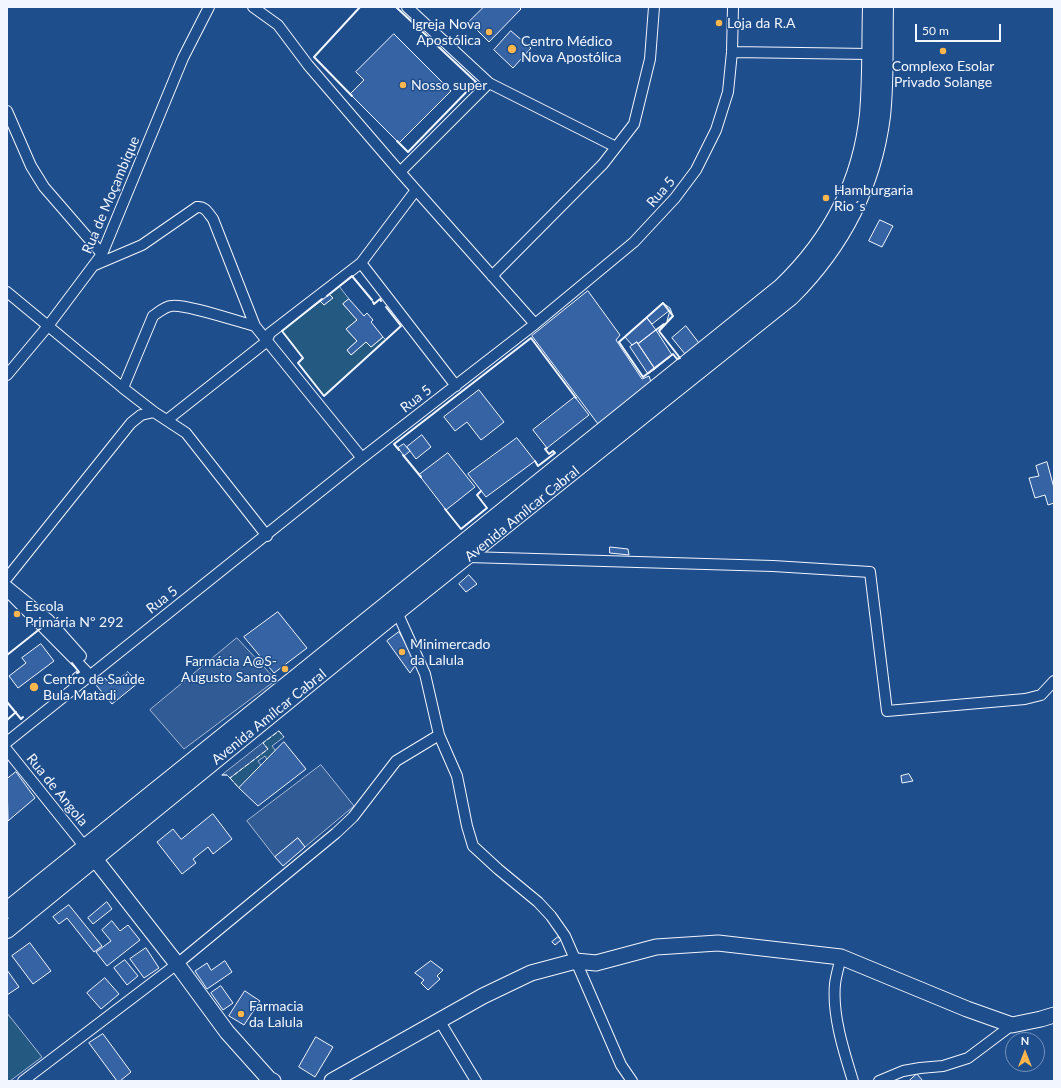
<!DOCTYPE html>
<html>
<head>
<meta charset="utf-8">
<style>
	body { margin:0 }
	#map { position:relative; width:1061px; height:1088px; overflow:hidden; background:#1f4e8c; font-family:Lato,sans-serif }
	canvas { display:block }
	.frame { position:absolute; inset:0; border:8px solid #f2f6ff; pointer-events:none }
	.north { position:absolute; left:1005px; top:1032px; width:40px; height:40px; box-sizing:border-box; background:#1f4e8c; border:1px solid #7391ba; border-radius:50%; rotate:0deg; font-size:11px; font-weight:700; line-height:16px; text-align:center; color:#f2f6ff }
	.north::after { content:''; display:block; margin:auto; width:14px; height:18px; background:#ffb74d; clip-path:polygon(50% 0,100% 100%,50% 72%,0 100%) }
	.scale { position:absolute; left:915px; top:24px; width:86px; height:18px; box-sizing:border-box; border:2px solid #f2f6ff; border-top:0; padding-left:5px; font-size:12px; line-height:14px; white-space:nowrap; color:#f2f6ff; -webkit-text-stroke:3px #1f4e8c; paint-order:stroke }
</style>
</head>
<body>
<div id="map">
<canvas width="1061" height="1088"></canvas>
<div class="frame"></div>
<div class="north">N</div>
<div class="scale">50 m</div>
</div>
<script>
const context = document.querySelector('canvas').getContext('2d');
context.lineJoin = 'round';
function fill(path, color) {
  context.fillStyle = color;
  context.fill(path, 'evenodd');
}
function stroke(path, color, width, dash) {
  context.strokeStyle = color;
  context.lineWidth = width;
  context.lineCap = dash ? 'butt' : 'round';
  context.setLineDash(dash || []);
  context.stroke(path);
}
function label(font, color, halo, rows, align = 'center') {
  context.font = font + ' Lato,sans-serif';
  context.lineWidth = 3;
  context.setLineDash([]);
  context.textBaseline = 'middle';
  context.strokeStyle = halo;
  context.fillStyle = color;
  for (const [text, x, y, turn = 0] of rows) {
    context.save();
    context.translate(x, y);
    context.rotate((+turn || 0) * Math.PI / 180);
    context.textAlign = isNaN(turn) ? turn : align;
    if (halo) context.strokeText(text, 0, 0);
    context.fillText(text, 0, 0);
    context.restore();
  }
}
const green = new Path2D(`
	M339,286L349,299L343,304L357,320L346,329L357,341L347,350L351,355L366,342L371,347L383,337L386,340L324,396L298,363L303,358L282,331L320,301L324,305L332,298L329,294Z
	M279,731L284,737L272,746L278,754L268,761L265,756L258,761L265,771L239,788L230,778L267,749L263,743Z
	M7,1013L42,1057L10,1081H7Z`);
const parking = new Path2D(`
	M237,638L276,680L184,749L150,710Z
	M263,743L268,749L230,778L227,775H222Z
	M321,765L354,806L305,847L298,838L275,857L247,821Z`);
const building = new Path2D(`
	M484,7H519L521,9L489,42L469,22Z
	M511,31L531,48L513,68L494,50Z
	M394,34L451,91L399,143L350,94L364,80L356,72Z
	M880,220L893,226L882,247L869,241Z
	M588,291L620,335L616,340L642,379L649,376L651,382L598,424L532,336Z
	M329,294L333,298L324,305L320,301Z
	M349,299L364,316L367,313L373,320L371,322L383,337L371,347L366,342L351,355L347,350L357,341L346,329L357,320L343,304Z
	M663,303L670,308L673,316L667,321L670,310L652,324L647,318Z
	M647,318L656,330L638,344L637,342L632,345L625,337Z
	M686,326L699,343L685,354L672,338Z
	M656,330L672,355L655,369L638,344Z
	M637,342L655,369L648,374L630,347Z
	M479,390L504,422L481,440L467,422L455,431L444,417Z
	M575,397L589,415L547,448L533,430Z
	M422,435L431,447L416,459L407,447Z
	M517,438L535,461L486,497L468,474Z
	M404,444L410,451L404,456L398,448Z
	M448,453L475,487L446,510L419,475Z
	M1047,462L1054,488V503L1048,505L1045,495L1035,498L1029,478L1039,476L1036,466Z
	M610,547L628,549L629,555L610,553Z
	M469,575L477,584L466,592L459,584Z
	M278,612L307,648L274,673L244,637Z
	M399,632L417,663L410,673L387,641Z
	M41,644L54,661L18,688L9,676L26,663L22,658Z
	M128,672L138,683L112,704L96,685L105,678L111,685Z
	M284,742L306,769L258,806L239,788Z
	M16,772L35,798L8,821L7,779Z
	M909,774L913,781L902,783L901,776Z
	M213,814L232,839L213,854L208,847L193,859L196,863L182,874L157,842L173,829L181,839Z
	M298,838L305,847L283,866L275,857Z
	M107,902L112,909L93,924L88,918Z
	M69,905L102,946L94,952L67,918L59,924L53,917Z
	M112,921L120,931L128,925L140,940L107,966L96,952L111,941L102,930Z
	M558,937L561,940L555,945L552,942Z
	M30,943L51,971L33,984L12,956Z
	M146,948L159,968L144,978L130,959Z
	M125,960L138,976L127,985L114,968Z
	M225,961L232,972L207,989L195,971L207,963L211,970Z
	M431,961L443,970L437,976L440,979L428,990L421,983L424,980L415,973Z
	M7,970L19,987L7,995Z
	M105,978L119,994L101,1009L87,993Z
	M221,986L233,1003L223,1010L211,993Z
	M245,991L260,1001L244,1025L229,1016Z
	M103,1034L131,1072L120,1081H117L89,1043Z
	M316,1037L333,1047L315,1077L299,1067Z
	M917,1074L923,1081H909Z`);
const street = new Path2D(`
	M253,7L278,25L308,65L400,172L535,324
	M407,7L489,83L616,147
	M732,52L869,54
	M7,111L31,166L44,187L102,254
	M400,172L489,83
	M361,263L456,386
	M95,265L142,245L197,207C205,206 208,213 213,219L255,326L362,458
	M492,276L603,164L634,124L650,59L654,7
	M7,292L123,388L154,412L186,433L267,536
	M7,375L48,326L102,254L183,58L209,7
	M123,388L153,316C159,312 164,307 171,306C184,303 239,322 255,326
	M167,420L266,342L270,333L361,263L416,190
	M468,557L773,566L870,572L887,711L1025,699L1041,695L1054,681
	M7,578L131,423L141,415L154,412
	M7,586L49,620L81,656
	M10,594L86,671L77,678
	M397,612L425,674L439,735L457,776L467,826L473,846L498,869L538,902L551,916L565,936L621,1065L632,1081
	M7,742L362,458L535,324L634,242L675,198L696,170L716,130L728,92L732,52L733,7
	M7,750L85,847
	M841,957C839,966 836,975 835,984C832,1015 844,1052 853,1081
	M439,1020L476,1081
	M23,1081L177,964L336,833L353,817L396,761L439,735
	M879,1081L903,1071L920,1068L943,1066L968,1058L1012,1025`);
const secondary = new Path2D(`
	M88,850L177,964L227,1032L269,1079L273,1081
	M332,1081L483,996L531,973L576,961L596,963L656,947L718,943L841,957L967,1009L1012,1025L1041,1019L1054,1015`);
const primary = new Path2D(`
	M7,910L781,287C830,240 861,182 868,114C871,79 870,42 871,7
	M7,930L397,612L791,297C841,247 873,187 882,116C886,80 884,43 885,7`);
const fence = new Path2D(`
	M222,775H227L230,778L268,749L263,743L279,731L284,737
	M230,778L239,788`);
const wall = new Path2D(`
	M396,7L476,82L408,152L397,141
	M352,96L314,57L360,7
	M327,296L352,276L372,300
	M322,299L282,331L303,358L298,363L324,396L401,326L386,307
	M373,302L374,304L380,299L381,301
	M663,303L673,316L659,331L680,358L677,359L673,354L643,377L619,342Z
	M656,330L664,324
	M399,450L394,444L531,338L576,398
	M403,455L421,477
	M535,461L538,466L555,453L553,451L549,454L545,449L547,448
	M445,509L461,529L487,508L477,495L481,491
	M7,655L41,628
	M72,663L79,672L77,673
	M7,702L21,719L23,717
	M7,720L16,712`);
const markers = [
	[719,23,4,"#ffb74d"],
	[489,32,4,"#ffb74d"],
	[512,49,5,"#ffb74d"],
	[943,51,4,"#ffb74d"],
	[403,85,4,"#ffb74d"],
	[826,198,4,"#ffb74d"],
	[17,614,4,"#ffb74d"],
	[402,652,4,"#ffb74d"],
	[285,669,4,"#ffb74d"],
	[34,687,5,"#ffb74d"],
	[241,1014,4,"#ffb74d"]
];
const poiNames = [
	["Loja da R.A",727,23],
	["Igreja Nova",481,24,"right"],
	["Apostólica",481,40,"right"],
	["Centro Médico",521,41],
	["Nova Apostólica",521,57],
	["Complexo Esolar",943,66,"center"],
	["Privado Solange",943,82,"center"],
	["Nosso super",411,85],
	["Hamburgaria",834,190],
	["Rio´s",834,206],
	["Escola",25,606],
	["Primária Nº 292",25,622],
	["Minimercado",410,644],
	["da Lalula",410,660],
	["Farmácia A@S-",277,661,"right"],
	["Augusto Santos",277,677,"right"],
	["Centro de Saúde",43,679],
	["Bula Matadi",43,695],
	["Farmacia",249,1006],
	["da Lalula",249,1022]
];
const streetNames = [
	["Rua 5",661,192,-49],
	["Rua de Moçambique",111,195,-67],
	["Rua 5",416,399,-38],
	["Avenida Amílcar Cabral",522,514,-39],
	["Rua 5",162,600,-38],
	["Avenida Amílcar Cabral",269,717,-39],
	["Rua de Angola",57,790,51]
];
fill(green, '#245a82');
stroke(green, '#a8bbd7', 1);
fill(parking, '#305b95');
stroke(parking, '#a8bbd7', 1);
fill(building, '#3563a3');
stroke(building, '#f2f6ff', 1);
stroke(street, '#f2f6ff', 12);
stroke(secondary, '#f2f6ff', 17);
stroke(primary, '#f2f6ff', 18);
stroke(street, '#1f4e8c', 10);
stroke(secondary, '#1f4e8c', 15);
stroke(primary, '#1f4e8c', 16);
stroke(fence, '#f2f6ff', 1, [5, 2]);
stroke(wall, '#f2f6ff', 2);
for (const [x, y, r, color] of markers) {
  const dot = new Path2D();
  dot.arc(x, y, r, 0, 2 * Math.PI);
  context.fillStyle = color;
  context.fill(dot);
  stroke(dot, '#1f4e8c', 1.5);
}
label('14px', '#f2f6ff', '#1f4e8c', poiNames, 'left');
label('14px', '#f2f6ff', '#1f4e8c', streetNames);
</script>
</body>
</html>
